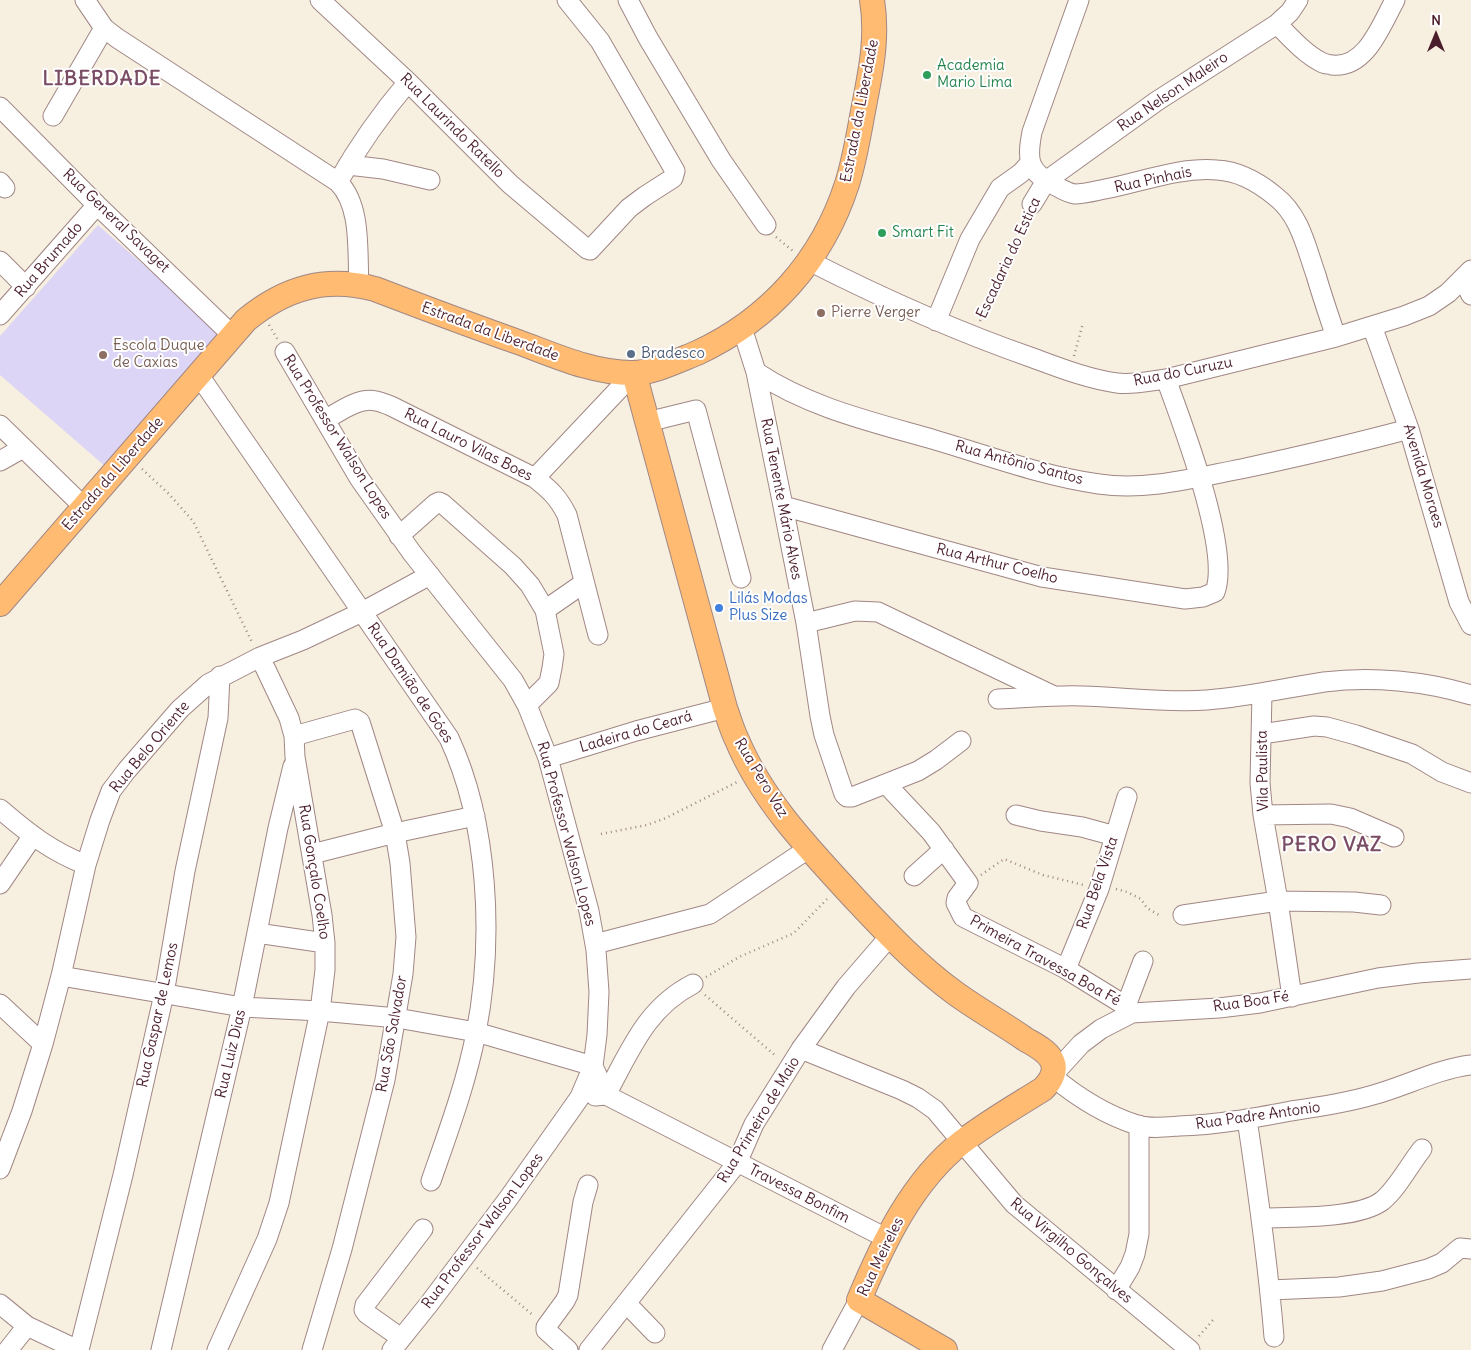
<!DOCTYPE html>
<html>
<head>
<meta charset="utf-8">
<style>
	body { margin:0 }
	#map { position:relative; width:1471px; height:1350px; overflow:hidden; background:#f7efdf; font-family:Delius,sans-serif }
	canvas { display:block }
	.north { position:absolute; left:1411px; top:10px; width:50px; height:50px; -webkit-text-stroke:4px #fff; paint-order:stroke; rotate:0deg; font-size:14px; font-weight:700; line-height:20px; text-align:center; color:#4a1f2b }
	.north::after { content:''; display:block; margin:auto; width:18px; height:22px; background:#4a1f2b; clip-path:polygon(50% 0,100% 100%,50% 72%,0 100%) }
</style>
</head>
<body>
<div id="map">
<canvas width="1471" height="1350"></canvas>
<div class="north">N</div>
</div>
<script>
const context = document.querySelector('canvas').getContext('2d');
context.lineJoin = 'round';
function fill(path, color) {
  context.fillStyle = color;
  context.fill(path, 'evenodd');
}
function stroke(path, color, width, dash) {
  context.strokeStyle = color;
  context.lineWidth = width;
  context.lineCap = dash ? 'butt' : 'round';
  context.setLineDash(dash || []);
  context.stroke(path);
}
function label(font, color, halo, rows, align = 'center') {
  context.font = font + ' Delius,sans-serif';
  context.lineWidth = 4;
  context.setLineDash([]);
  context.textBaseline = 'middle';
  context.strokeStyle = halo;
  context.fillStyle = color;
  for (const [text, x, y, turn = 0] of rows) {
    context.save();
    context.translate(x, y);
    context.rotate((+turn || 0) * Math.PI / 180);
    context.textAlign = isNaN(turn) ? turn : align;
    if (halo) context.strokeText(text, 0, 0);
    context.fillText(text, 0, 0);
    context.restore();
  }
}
const built = new Path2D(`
	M98,225L224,335L106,467L0,375V336Z`);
const path = new Path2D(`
	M776,237L793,251
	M980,321L1026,219
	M269,325L278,340
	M1074,356L1083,323
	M142,469L169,494L193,521L253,644
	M601,834L647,825L666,818L739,781
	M981,875L1004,859L1043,875L1084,885
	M1116,889L1127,892L1141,899L1147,908L1159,915
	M706,977L739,957L794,933L829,897
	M705,995L777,1057
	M477,1268L534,1316
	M1199,1336L1213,1320`);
const minor = new Path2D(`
	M85,0L104,28L117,38L338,182C362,206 357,252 359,285
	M320,0L408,82L510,184L587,249L590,250L629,208L645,196L673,178L675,171L600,41L567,0
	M628,0L648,38L721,160L766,225
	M1079,0L1032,132C1027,159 1027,171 1054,185C1060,188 1067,193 1075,194C1084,194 1095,191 1105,189C1142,182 1178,167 1217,170C1238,171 1258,182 1275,196C1300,215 1306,247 1316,275C1322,296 1329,316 1336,337
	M1277,24C1290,37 1304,53 1321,62C1324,64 1328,64 1332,65C1366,69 1381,25 1395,0
	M0,107L97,205L232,335
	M53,116L104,28
	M348,165L383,169L430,180
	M0,182L5,188
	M338,182C359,145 380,115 408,82
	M1032,204L1046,181L1157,101L1277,24L1290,12L1298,0
	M0,261L26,287
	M809,261C882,298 955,331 1033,358C1060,368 1088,379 1117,383C1133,385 1150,381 1166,379L1336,337L1404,316L1429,306L1448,293L1471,270
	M1463,279L1471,295
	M0,315L97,205
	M936,321L970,239L1000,188L1021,173L1030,163
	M1372,326L1409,429L1459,602L1471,625
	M742,328L756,372L783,506L806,623L820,716L824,735L844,794L847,797H852L918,771L936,760L961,741
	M285,352L359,478L412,553L513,680L527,705L548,758L589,911L596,950L599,992L597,1035L593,1066L580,1097L508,1199L429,1304L392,1350
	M756,372C810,408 873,422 935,440C989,456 1043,476 1099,484C1146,491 1194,478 1241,469C1297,457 1353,444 1409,429
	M198,374L449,738C489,824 494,940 476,1033C466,1084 448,1132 431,1181
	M325,420C339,412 358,397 376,401C381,402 386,404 391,406L535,478C550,490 558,497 567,515L598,635
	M647,422L696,410L741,578
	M0,425L83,506
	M0,461L23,448
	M535,478L634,373
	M783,506L1042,577L1185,599L1203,597L1215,592C1231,550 1182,423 1166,379
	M399,536L435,504L439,502L443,504L513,566L530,585L545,610L554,654L552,668L549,683L527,705
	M545,610L584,583
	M806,623L855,611L878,612L1052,695
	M1262,693L1260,783L1263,815L1278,901L1292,997
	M998,699C1026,698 1054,695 1082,696C1124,697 1165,703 1207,700C1247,697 1285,688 1324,682C1372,676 1425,681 1471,695
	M1262,734L1314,726L1327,727L1356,735L1412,754L1442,772L1471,783
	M294,736L355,719L360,722L395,833L400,863L406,937L403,974L385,1080L342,1249L312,1350
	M548,758L636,731L725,708
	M886,784L931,832L968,883L957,898L956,903L963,917L1066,969L1126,1006L1132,1013
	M0,809C29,834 51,851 86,865
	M1016,815L1041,821L1082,827L1115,836
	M1263,815L1331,814L1350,818L1394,837
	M312,854L395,833L475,816
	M914,876L944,849
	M0,884L32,837
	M1183,915L1278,901L1354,902L1381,905
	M257,933L325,943
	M595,944L710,914L808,849
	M1066,969L1099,889L1127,797
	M1471,969L1418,973L1378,978L1260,1003L1219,1008L1132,1013L1101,1029L1081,1044L1052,1076C1077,1097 1106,1115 1137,1125C1150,1129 1166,1127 1179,1126C1217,1125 1254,1118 1291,1111C1319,1107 1346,1103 1373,1095C1406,1086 1437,1069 1471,1065
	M61,976L242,1007L320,1011L397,1018L476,1032L593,1066L606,1095
	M0,1004L43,1044
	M1126,1006L1143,961
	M801,1049L902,1090L918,1098L935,1110L1014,1204L1190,1350
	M606,1095C630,1051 646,1008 693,984
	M595,1096L606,1095L886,1238
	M1247,1119C1258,1192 1268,1264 1274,1337
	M0,1169L22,1111L43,1044L61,976L86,865L100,820L111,791L127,770L180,709L208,684L260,657L303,640L362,612L430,575
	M1262,1218C1293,1217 1358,1219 1382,1201C1397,1189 1410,1164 1422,1149
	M1116,1290L1130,1267L1135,1254L1139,1234V1125
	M1270,1290L1339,1287L1382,1281L1428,1269L1442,1263L1460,1248L1471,1249
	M626,1303L655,1333
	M0,1304L27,1326L78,1350
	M401,1338L367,1314L364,1310L365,1305L423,1229
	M8,1350L27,1326
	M79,1350L123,1175L164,994L185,871L218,718L220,676
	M161,1350L242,1007L278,828L293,766
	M217,1350L267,1239L279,1203L320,1011L325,970V943L322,915L295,757L294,736L289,718L260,657
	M568,1350L546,1330V1327L565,1301L568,1295L583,1202L588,1185
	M589,1350L737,1163L754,1124L801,1049L846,987L890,936
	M832,1350L859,1300`);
const major = new Path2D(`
	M634,373L725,708C729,719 732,730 737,740C763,802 811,851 856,900C887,933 918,966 955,993C977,1009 1002,1023 1025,1039C1033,1044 1046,1050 1051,1059C1058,1070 1050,1082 1043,1089C1016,1106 988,1122 962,1142C912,1181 883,1243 859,1300L945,1350
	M0,604L246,320C285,288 325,276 375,289C422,307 470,325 518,342C554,355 592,373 632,373C653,373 677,361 697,353C770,319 822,261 847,184C855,159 859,132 864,106C871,70 878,37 872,0`);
const markers = [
	[927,75,5,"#2e9e5b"],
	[882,233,5,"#2e9e5b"],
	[821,313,5,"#8d6e63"],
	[631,354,5,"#5c6f8a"],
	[103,355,5,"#8d6e63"],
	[719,608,5,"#3f7fe0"]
];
const leisureNames = [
	["Academia",937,66],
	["Mario Lima",937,83],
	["Smart Fit",892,233]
];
const streetNames = [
	["Rua Nelson Maleiro",1173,92,-34],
	["Estrada da Liberdade",860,111,-79],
	["Rua Laurindo Ratello",452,126,45],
	["Rua Pinhais",1153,180,-12],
	["Rua General Savaget",116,221,44],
	["Escadaria do Estica",1009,258,-65],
	["Rua Brumado",49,260,-49],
	["Estrada da Liberdade",490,332,20],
	["Rua do Curuzu",1183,372,-11],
	["Rua Professor Walson Lopes",337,437,58],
	["Rua Lauro Vilas Boes",468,445,27],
	["Rua Antônio Santos",1019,463,15],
	["Estrada da Liberdade",113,474,-49],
	["Avenida Moraes",1423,476,73],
	["Rua Tenente Mário Alves",781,499,79],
	["Rua Arthur Coelho",997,564,14],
	["Rua Damião de Góes",410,683,56],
	["Ladeira do Ceará",636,732,-16],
	["Rua Belo Oriente",150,747,-50],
	["Vila Paulista",1263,771,-91],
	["Rua Pero Vaz",761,778,59],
	["Rua Professor Walson Lopes",566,834,75],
	["Rua Gonçalo Coelho",314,872,81],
	["Rua Bela Vista",1098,883,-71],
	["Primeira Travessa Boa Fé",1045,961,29],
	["Rua Boa Fé",1251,1002,-8],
	["Rua Gaspar de Lemos",158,1015,-78],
	["Rua São Salvador",392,1034,-80],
	["Rua Luiz Dias",231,1054,-77],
	["Rua Padre Antonio",1258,1116,-8],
	["Rua Primeiro de Maio",759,1120,-59],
	["Travessa Bonfim",799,1194,27],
	["Rua Professor Walson Lopes",483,1231,-53],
	["Rua Virgilho Gonçalves",1071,1251,40],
	["Rua Meireles",881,1257,-64]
];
const educationNames = [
	["Pierre Verger",831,313],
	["Escola Duque",113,346],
	["de Caxias",113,363]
];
const serviceNames = [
	["Bradesco",641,354]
];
const shopNames = [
	["Lilás Modas",729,599],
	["Plus Size",729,616]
];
const districtNames = [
	["LIBERDADE",102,79],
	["PERO VAZ",1332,845]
];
fill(built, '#dcd5f6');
stroke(minor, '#a08785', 21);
stroke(major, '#a08785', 26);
stroke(path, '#a08785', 2.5, [1, 4]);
stroke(minor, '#fff', 19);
stroke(major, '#ffbb71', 24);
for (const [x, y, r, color] of markers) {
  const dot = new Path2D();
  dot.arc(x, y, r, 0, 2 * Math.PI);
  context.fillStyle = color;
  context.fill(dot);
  stroke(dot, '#fff', 2);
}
label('15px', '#27864d', '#fff', leisureNames, 'left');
label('15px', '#4a1f2b', '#fff', streetNames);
label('15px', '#785e54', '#fff', educationNames, 'left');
label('15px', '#4e5e75', '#fff', serviceNames, 'left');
label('15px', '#366cbe', '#fff', shopNames, 'left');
context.letterSpacing = '1px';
label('bold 20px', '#7a4d65', '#fff', districtNames);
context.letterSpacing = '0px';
</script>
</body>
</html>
